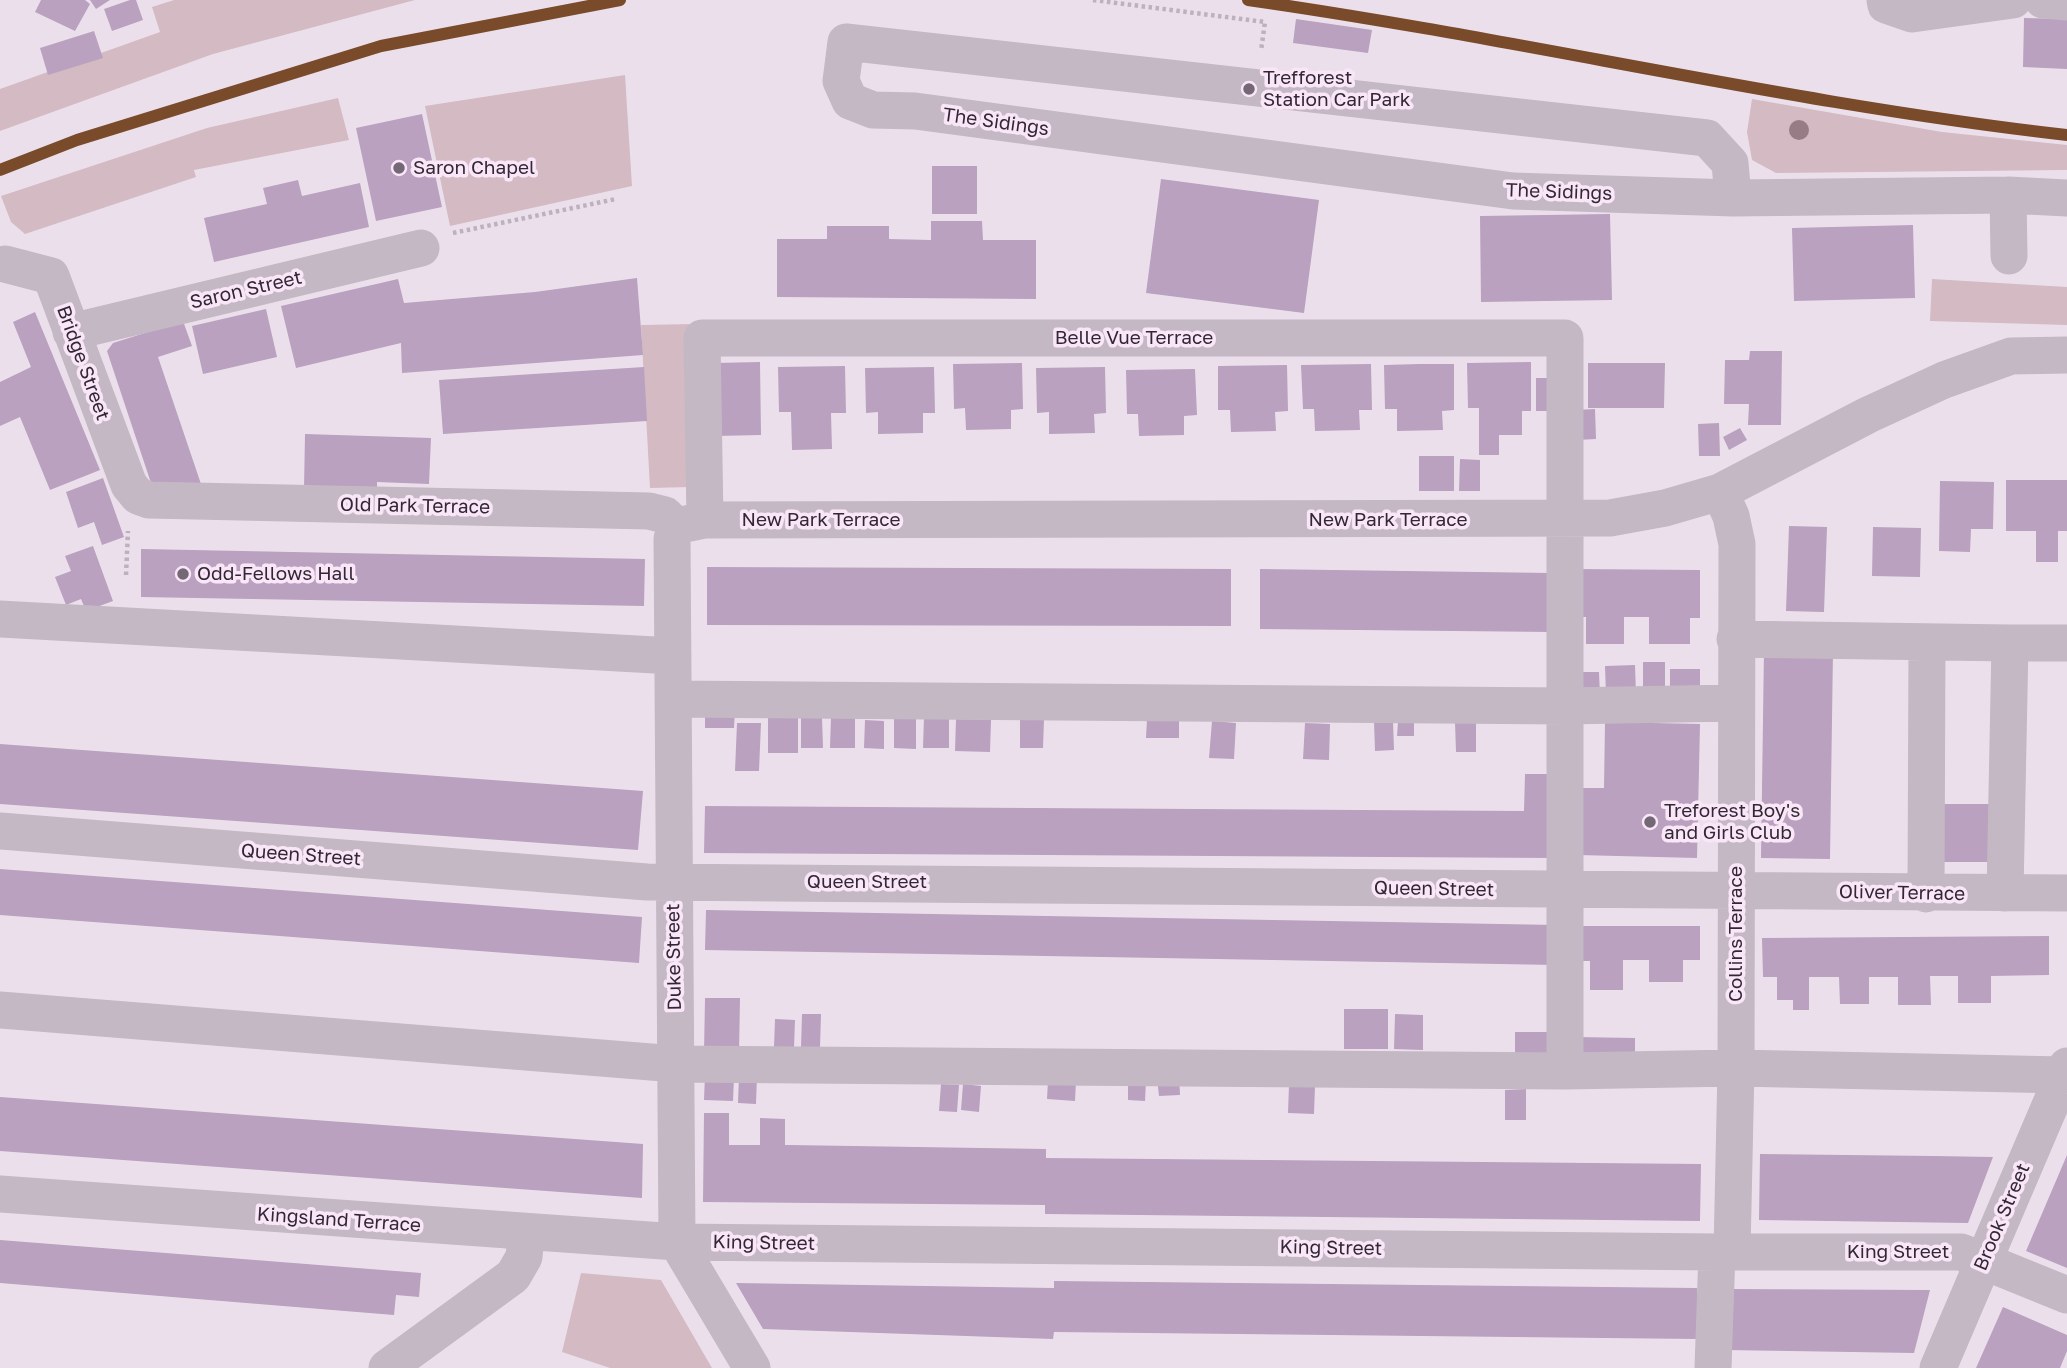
<!DOCTYPE html>
<html>
<head>
<meta charset="utf-8">
<style>
	body { margin:0 }
	canvas { display:block; background:#ecdfec }
</style>
</head>
<body>
<canvas width="2067" height="1368"></canvas>
<script>
const context = document.querySelector('canvas').getContext('2d');
context.lineJoin = 'round';
function fill(path, color) {
  context.fillStyle = color;
  context.fill(path, 'evenodd');
}
function stroke(path, color, width, dash) {
  context.strokeStyle = color;
  context.lineWidth = width;
  context.lineCap = dash ? 'butt' : 'round';
  context.setLineDash(dash || []);
  context.stroke(path);
}
function label(font, color, halo, rows, align = 'center') {
  context.font = font + ' "Golos Text",sans-serif';
  context.lineWidth = 7;
  context.setLineDash([]);
  context.textBaseline = 'middle';
  context.strokeStyle = halo;
  context.fillStyle = color;
  for (const [text, x, y, turn = 0] of rows) {
    context.save();
    context.translate(x, y);
    context.rotate((+turn || 0) * Math.PI / 180);
    context.textAlign = isNaN(turn) ? turn : align;
    if (halo) context.strokeText(text, 0, 0);
    context.fillText(text, 0, 0);
    context.restore();
  }
}
const green = new Path2D(`
	M174,0H415L213,54L0,131V89L160,32L152,7Z
	M625,75L632,186L450,226L425,106Z
	M338,98L349,140L194,170L196,177L25,234L11,222L1,196L207,128Z
	M1752,99L1942,132L2067,145V170L1776,173L1752,160L1747,132Z
	M1932,279L2067,287V325L1930,321Z
	M695,324L691,487L650,488L641,325Z
	M581,1273L661,1280L712,1368H610L562,1352Z`);
const building = new Path2D(`
	M41,0H85L90,4L75,31L35,12Z
	M90,0H110L96,9Z
	M130,0H136L143,20L112,31L104,9Z
	M2024,18L2067,19V69L2023,67Z
	M1296,19L1372,30L1368,53L1293,43Z
	M94,31L103,58L48,75L40,48Z
	M422,114L442,207L376,221L356,128Z
	M932,166H977V214H932Z
	M1161,179L1319,200L1304,313L1146,293Z
	M298,180L302,196L360,183L369,227L214,262L204,218L267,204L263,188Z
	M1610,214L1612,300L1481,302L1480,216Z
	M931,221H982L983,240H1036V299L777,297V239H827V226H889V239L931,240Z
	M1913,225L1915,298L1794,301L1792,228Z
	M637,278L643,355L402,373L401,343L296,368L281,306L398,279L404,303L535,292Z
	M266,309L277,357L203,374L192,326Z
	M35,312L100,470L50,490L20,417L0,426V382L31,367L13,322Z
	M183,321L192,346L158,357L201,484L152,486L107,351L113,343Z
	M1750,351H1782L1781,425H1748L1749,404H1724L1725,360H1749Z
	M760,362L761,435L715,436L714,363Z
	M1531,362V411H1522V435H1499V455H1479V408H1468L1467,363Z
	M1022,363L1023,409L1011,410V429L966,430L965,408L954,409L953,364Z
	M1588,363H1665L1664,408H1588Z
	M1371,364L1372,410H1359L1360,430L1315,431L1314,409H1303L1301,365Z
	M1420,364H1454V410L1442,411L1443,430L1397,431V409H1385L1384,365Z
	M1287,365L1288,411L1275,412L1276,431L1231,432L1230,410H1218V366Z
	M845,366L846,413H831L832,449L792,450L791,412H779L778,367Z
	M644,367L647,421L443,434L439,380Z
	M934,367L935,413H923V433L878,434V412L866,413L865,368Z
	M1105,367L1106,413L1094,414L1095,433L1049,434V412L1037,413L1036,368Z
	M1195,369L1197,415L1184,416V435L1139,436L1138,414H1127L1126,370Z
	M1536,378H1554V411H1536Z
	M1595,409L1596,439L1577,440L1576,410Z
	M1719,423L1720,456H1699L1698,424Z
	M1740,428L1747,440L1729,450L1723,437Z
	M305,434L431,438L429,484L377,482V492L304,489Z
	M1419,456H1454V491H1419Z
	M1460,459L1480,460V491H1459Z
	M103,478L124,537L102,545L94,522L78,528L66,492Z
	M2006,480H2067V531H2058V562H2036V531H2006Z
	M1940,481L1994,482L1993,529H1971L1970,552L1939,551Z
	M1789,526L1827,527L1824,612L1786,611Z
	M1873,527L1921,528L1920,577L1872,576Z
	M93,546L113,601L86,611L81,599L66,605L55,577L71,571L65,556Z
	M141,549L645,559L644,606L141,597Z
	M707,567L1231,569V626L707,625Z
	M1260,569L1551,573V632L1260,629Z
	M1574,569L1700,570V618H1690V644H1649V617H1624V644H1586V617H1574Z
	M1764,649L1833,650L1830,859L1761,858Z
	M1643,662H1665V693L1643,694Z
	M1635,665L1636,695L1606,696L1605,666Z
	M1670,669H1700V696H1670Z
	M1574,672H1599L1600,696L1575,697Z
	M705,710H735L734,728H705Z
	M924,716H949V748H923Z
	M768,717H798V753H768Z
	M822,717L823,748H801V718Z
	M831,717H855V748H830Z
	M894,718H916V749L894,748Z
	M956,719L991,720L990,752L955,751Z
	M1020,719H1044L1043,748H1020Z
	M1147,719L1179,720V738H1146Z
	M865,720L884,721V749L864,748Z
	M1212,721L1236,723L1234,759L1209,758Z
	M1374,721H1393L1394,750L1375,751Z
	M1398,722H1414V736H1397Z
	M1455,722L1476,723V752H1456Z
	M1605,722L1700,724L1697,858L1578,855L1579,788H1604Z
	M737,723H761L759,771H735Z
	M1305,723L1330,724L1329,760L1303,759Z
	M0,744L643,791L638,850L0,804Z
	M1525,774H1555L1554,858L704,853L705,806L1524,811Z
	M1939,804H1996L1997,862H1939Z
	M0,869L642,917L639,963L0,915Z
	M706,910L1557,925L1556,965L705,950Z
	M1576,926H1700V960H1683V982H1649V960H1623V990H1590V961H1575Z
	M2049,936V975L1991,976V1003H1958V976H1930L1931,1005H1898V977H1869V1004H1840L1839,977H1809V1010H1793V1000H1777V977H1763L1762,938Z
	M705,998H740L739,1054L704,1053Z
	M1344,1009H1388V1049H1344Z
	M802,1014H821L820,1048H801Z
	M1395,1014L1423,1015V1050L1394,1049Z
	M775,1019L795,1020L794,1048L774,1047Z
	M1515,1032H1557V1059H1515Z
	M1576,1037L1635,1038V1061L1576,1059Z
	M705,1075L734,1077L733,1101L704,1100Z
	M739,1075L757,1076L756,1104L738,1103Z
	M1179,1077L1180,1095L1159,1096L1157,1078Z
	M1048,1080L1076,1081L1075,1101L1047,1099Z
	M1128,1081H1146L1145,1101L1128,1100Z
	M941,1084L959,1085L957,1112L939,1111Z
	M963,1084L981,1086L979,1112L961,1110Z
	M1289,1085L1315,1086L1314,1114L1288,1113Z
	M1526,1089V1120H1505V1090Z
	M0,1097L643,1144L642,1198L0,1151Z
	M704,1113H729V1145H760V1118L785,1119V1145H789L1046,1149V1158L1701,1164L1700,1221L1045,1214V1205L703,1202Z
	M1760,1154L1934,1156L1993,1157L1968,1223L1759,1220Z
	M2067,1155V1268L2026,1251Z
	M0,1240L421,1273L419,1297L396,1295L394,1315L0,1283Z
	M1054,1281L1697,1288V1339L1054,1332L1053,1339L763,1329L736,1283L1054,1288Z
	M1727,1289L1930,1290L1914,1353L1726,1350Z
	M2003,1307L2067,1335V1351L2060,1368H1976Z`);
const path = new Path2D(`
	M1093,0L1265,22L1261,51
	M453,233L616,199
	M126,575L128,531`);
const minor = new Path2D(`
	M1885,0L1886,5L1912,14L2013,0
	M2043,0L2067,2
	M2008,195L2009,256
	M1733,198L1730,163L1707,138L846,42L841,81L850,101L873,110L915,111L1513,191L1733,198L2008,195L2067,198
	M5,264L51,276L129,485L138,496L149,500L649,511L665,515L676,526
	M71,332L421,248
	M1720,492L1731,516L1737,544L1736,1068L1732,1252
	M705,520L702,338H1565V1071
	M676,526L705,520L1610,518L1665,508L1720,492L1868,415L1944,380L2011,356L2067,355
	M676,526L672,539L677,1242L752,1368
	M0,619L673,656
	M1735,639L2010,643
	M674,699L1565,706L1735,703
	M0,831L647,882L2067,893
	M2005,893L2010,643H2067
	M1926,894L1927,642
	M0,1010L676,1064L1565,1071L1736,1068L2063,1075
	M0,1194L677,1242L1717,1252H1961L2067,1295
	M387,1368L513,1276L524,1257L526,1234
	M1713,1368L1717,1252
	M1938,1368L2067,1066`);
const rail1 = new Path2D(`
	M1248,0C1522,39 1792,104 2067,135
	M0,170L77,140L381,46L620,0`);
const trees = [
	[1799,130]
];
const markers = [
	[1249,89,7,"#746776"],
	[399,168,7,"#746776"],
	[183,574,7,"#746776"],
	[1650,822,7,"#746776"]
];
const poiNames = [
	["Trefforest",1263,78],
	["Station Car Park",1263,100],
	["Saron Chapel",413,168],
	["Odd-Fellows Hall",197,574],
	["Treforest Boy's",1664,811],
	["and Girls Club",1664,833]
];
const streetNames = [
	["The Sidings",996,122,8],
	["The Sidings",1559,192,2],
	["Saron Street",246,290,-13],
	["Belle Vue Terrace",1134,338],
	["Bridge Street",83,363,70],
	["Old Park Terrace",415,506,1],
	["New Park Terrace",821,520],
	["New Park Terrace",1388,520],
	["Queen Street",301,855,4],
	["Queen Street",867,882],
	["Queen Street",1434,889,1],
	["Oliver Terrace",1902,893,1],
	["Collins Terrace",1736,934,-90],
	["Duke Street",674,957,-91],
	["Brook Street",2002,1217,-67],
	["Kingsland Terrace",339,1220,4],
	["King Street",764,1243,1],
	["King Street",1331,1248,1],
	["King Street",1898,1252]
];
fill(green, '#d4bac2');
fill(building, '#b9a1bf');
stroke(path, '#bdb1be', 4.5, [3.5, 3.5]);
stroke(minor, '#c4b8c5', 37);
stroke(rail1, '#7a4b2a', 12);
context.fillStyle = '#987c85';
for (const [x, y] of trees) {
  context.beginPath();
  context.arc(x, y, 10, 0, 2 * Math.PI);
  context.fill();
}
for (const [x, y, r, color] of markers) {
  const dot = new Path2D();
  dot.arc(x, y, r, 0, 2 * Math.PI);
  context.fillStyle = color;
  context.fill(dot);
  stroke(dot, '#f9e7f8', 2.5);
}
label('19px', '#332736', '#f9e7f8', poiNames, 'left');
label('19px', '#332736', '#f9e7f8', streetNames);
</script>
</body>
</html>
